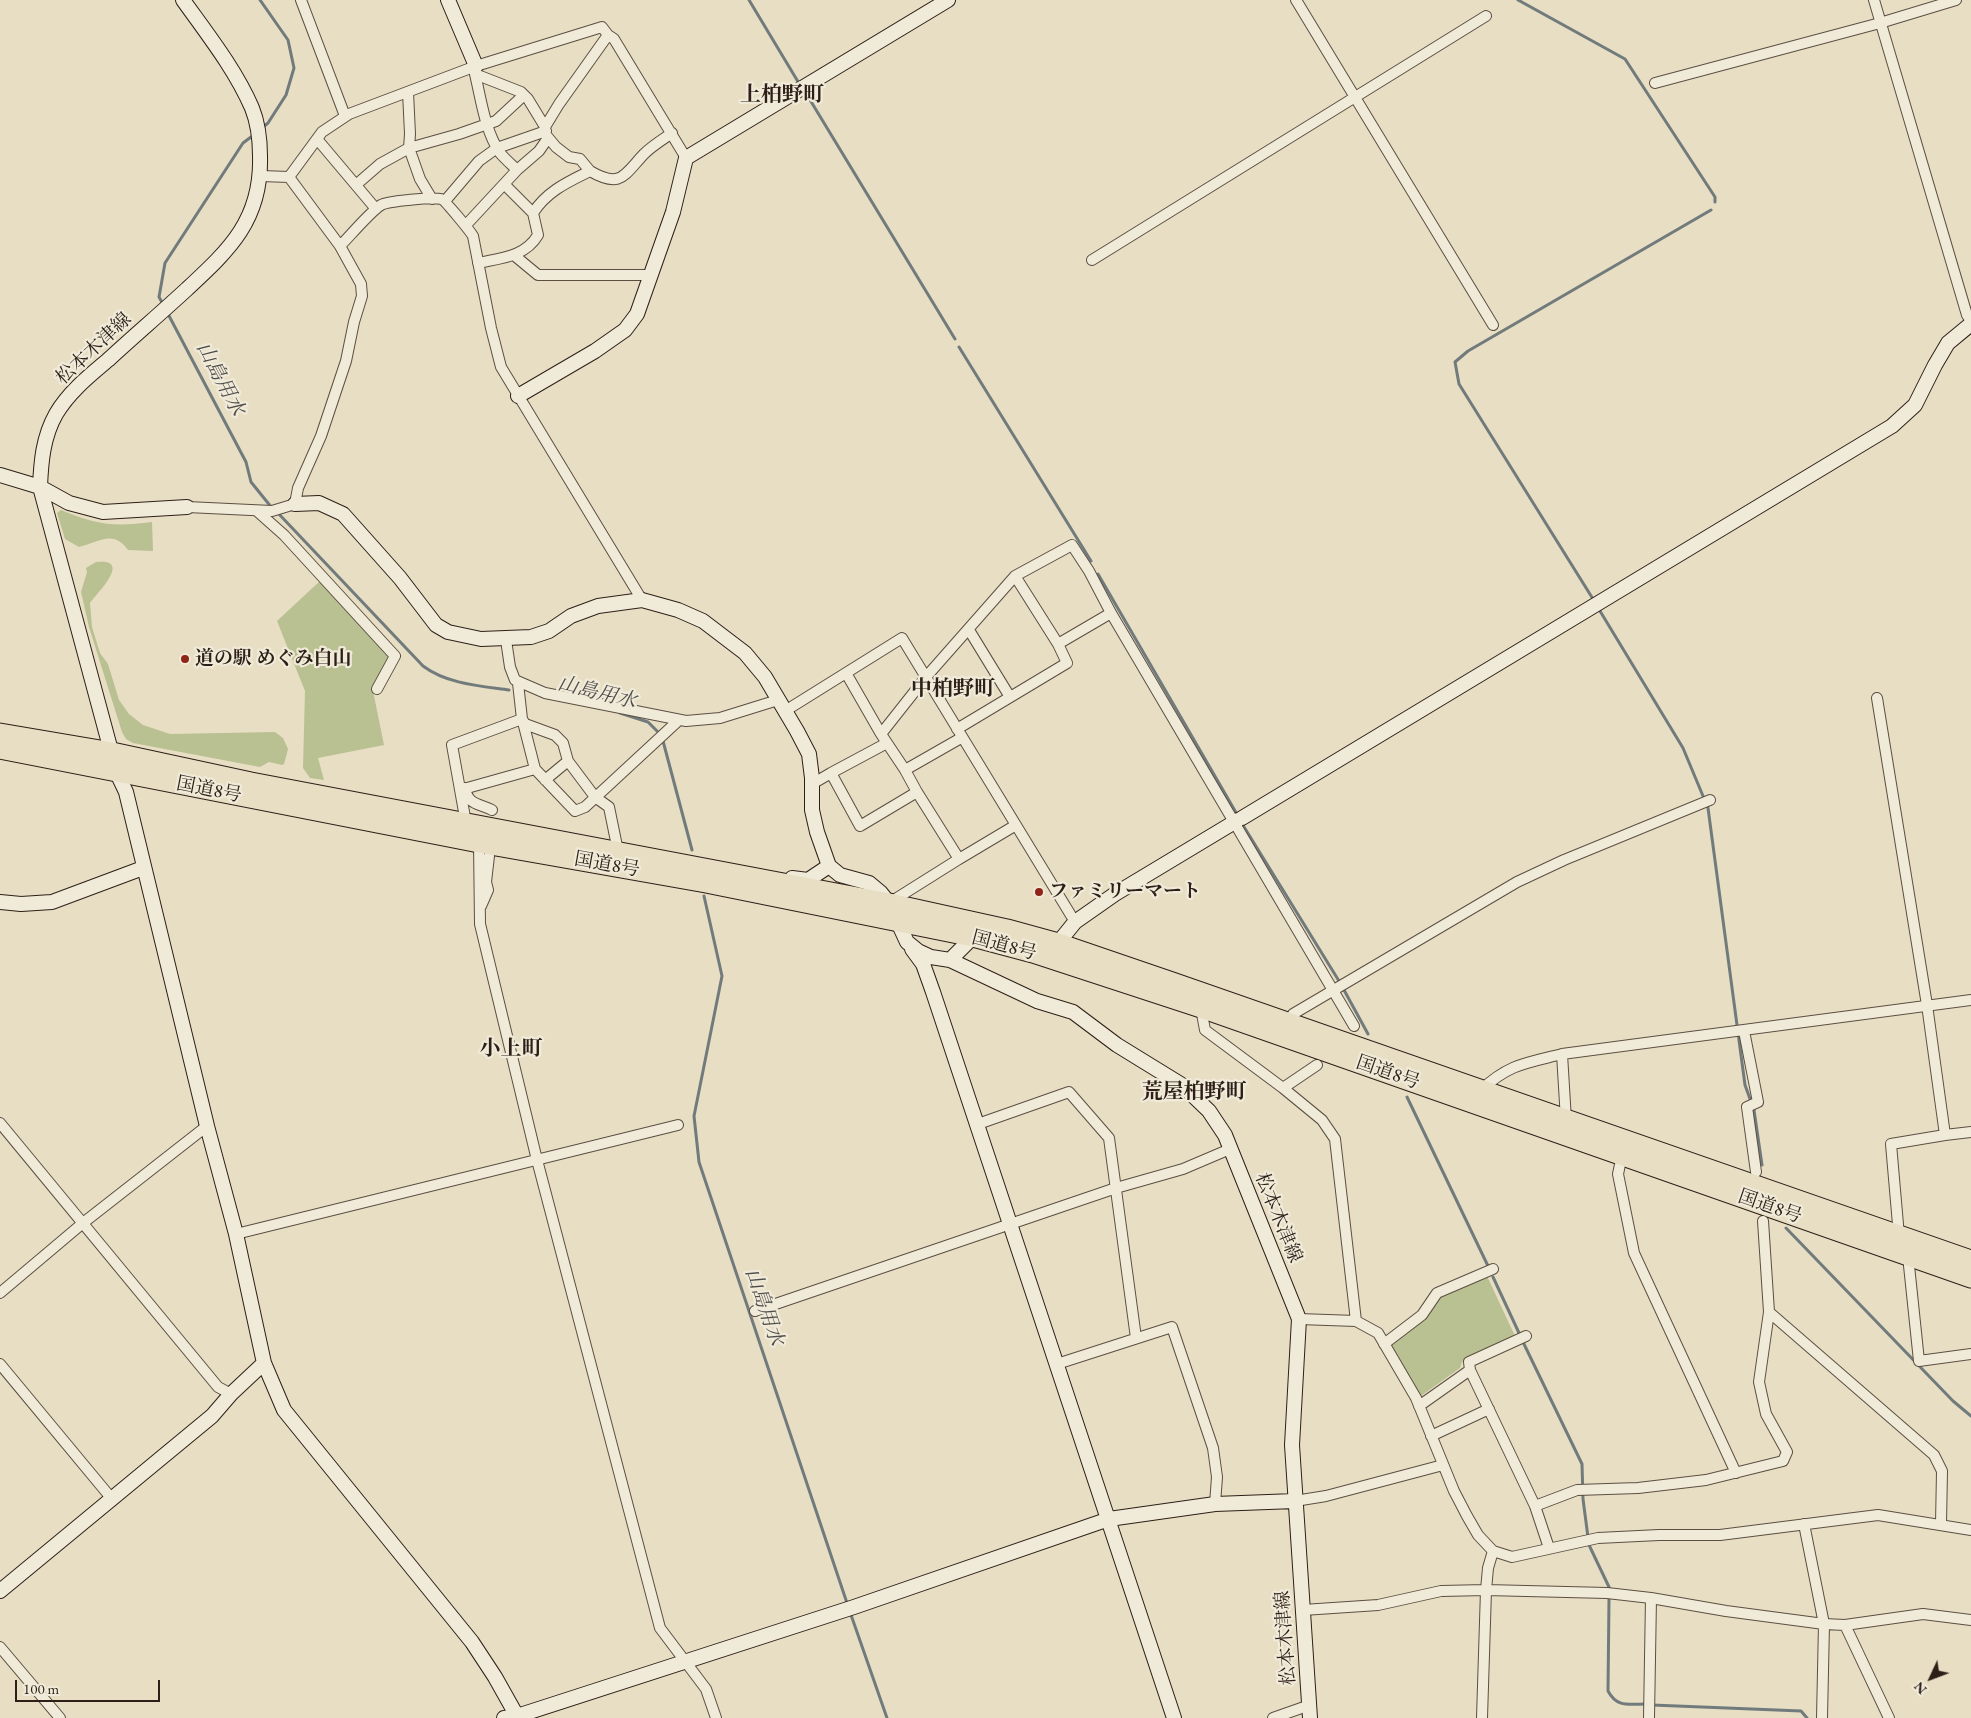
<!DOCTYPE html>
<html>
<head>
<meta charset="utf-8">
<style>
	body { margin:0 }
	#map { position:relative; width:1971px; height:1718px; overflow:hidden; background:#e8dec4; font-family:"EB Garamond",serif }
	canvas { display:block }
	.north { position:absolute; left:1906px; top:1653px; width:50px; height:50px; -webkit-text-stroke:4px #f0ead9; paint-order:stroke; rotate:227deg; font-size:14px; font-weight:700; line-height:20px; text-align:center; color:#2d1f17 }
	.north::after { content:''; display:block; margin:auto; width:18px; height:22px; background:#2d1f17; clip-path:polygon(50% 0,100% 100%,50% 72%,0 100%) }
	.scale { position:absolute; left:15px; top:1680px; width:145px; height:22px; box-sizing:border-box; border:2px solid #2d1f17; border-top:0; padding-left:6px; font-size:15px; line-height:18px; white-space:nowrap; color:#2d1f17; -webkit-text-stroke:4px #f0ead9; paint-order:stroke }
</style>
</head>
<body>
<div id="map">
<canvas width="1971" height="1718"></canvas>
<div class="north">N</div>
<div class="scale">100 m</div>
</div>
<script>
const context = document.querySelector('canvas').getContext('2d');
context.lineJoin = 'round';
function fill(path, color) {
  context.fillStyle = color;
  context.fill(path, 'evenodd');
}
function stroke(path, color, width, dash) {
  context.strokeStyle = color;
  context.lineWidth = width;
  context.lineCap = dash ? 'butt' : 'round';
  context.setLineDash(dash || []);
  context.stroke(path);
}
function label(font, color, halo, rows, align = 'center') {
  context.font = font + ' "EB Garamond","Noto Serif JP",serif';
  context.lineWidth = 4.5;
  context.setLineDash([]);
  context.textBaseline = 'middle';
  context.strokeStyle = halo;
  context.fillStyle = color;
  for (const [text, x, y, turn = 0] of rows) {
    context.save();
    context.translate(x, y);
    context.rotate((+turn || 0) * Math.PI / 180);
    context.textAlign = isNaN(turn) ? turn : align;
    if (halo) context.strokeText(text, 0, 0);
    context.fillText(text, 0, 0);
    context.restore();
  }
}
const green = new Path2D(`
	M61,510C96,525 115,527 152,522L153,551L128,550C113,529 99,542 79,547L65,539L57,513Z
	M96,562C133,558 98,592 90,603L92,627L100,653L108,664L119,700L129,714L143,725L170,734L275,732L283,738L288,749L284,764L282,765L269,762L260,767L133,743L126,739L122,732L89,627L81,592L87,572L86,568Z
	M320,581L388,653L389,659L373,691L384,745L318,758L324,780L310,778L303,768L305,691L277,621Z
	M1487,1276L1515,1336L1462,1362L1460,1368L1421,1396L1389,1343L1434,1307L1437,1299Z`);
const stream = new Path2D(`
	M260,0L288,40L294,68L286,95L268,123L262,128
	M749,0L800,85
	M1518,0L1625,59L1715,197V202
	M804,90L955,339
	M163,304L159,297L165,263L243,143L255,134
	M167,312L246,462L251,482L272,508
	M959,347L1091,561
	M277,512L423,666C447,684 480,686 509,690
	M1098,574L1238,816
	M1593,599L1459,384L1455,362L1468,351L1711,210
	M1600,611L1683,748L1708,808L1745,1085L1754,1110L1762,1165
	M620,713L648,722L657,731
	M663,741L692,850
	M1241,822L1339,981
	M704,896L722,976L694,1116L699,1162L848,1606
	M1344,990L1368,1034
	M1407,1097L1488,1266
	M1786,1228L1953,1401L1971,1416
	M1493,1277L1519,1333
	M1523,1342L1582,1464L1583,1499L1589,1545L1609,1587
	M1609,1598L1608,1691C1617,1708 1629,1704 1646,1704
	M850,1612L887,1718
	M1652,1705L1801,1711L1807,1718`);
const street = new Path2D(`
	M301,0L345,116
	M1296,0L1493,325
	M1874,0L1967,315L1971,321
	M476,66L475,74C481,99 485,131 500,153C505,159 512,165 517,170
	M475,74L521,92L528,99L545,127
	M1655,83L1880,23L1956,0
	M408,92L410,134L409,148L420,179L432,199
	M317,139L376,209
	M590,171L580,159L569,157L556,147L546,135L545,127L559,104L608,35
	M261,176L289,177
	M289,177L322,132L349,114L476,66L602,27L608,35L614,39L686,158
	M357,184L380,164L409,148L459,134L496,121L524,95
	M504,184L533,213
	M445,201L479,161L497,148L546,131
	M466,225L517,170L539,151L548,138
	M340,246C349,237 371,211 381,205C388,201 433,197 441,199C445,200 470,231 473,236L491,328L501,367L642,600
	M515,256L538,275H652
	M1092,260L1486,16
	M478,263C501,258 525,257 538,235L533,213C547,191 568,182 590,171C621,189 624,175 644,154C652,146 662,140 672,133
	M187,507L272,511L295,504L298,488L321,436L346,361L354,322L362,296L361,284L340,246L289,177
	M257,511L284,535L395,656L377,689
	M969,630L1010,697
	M506,640L510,667L515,680L545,693L686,721L720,718L778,700
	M1058,644L1111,613
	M846,673L881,734
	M1877,698L1927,1005L1945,1135L1971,1132
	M785,711L902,638L1075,922
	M522,719L525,724L555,735L563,743L568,761L595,797L609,807L618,851
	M523,722L535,769
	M957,729L1067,663L1058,644L1015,576
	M905,770L961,738
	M831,773L887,743
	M545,780L568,761
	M812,784L831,773L860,826L917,792
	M465,788C468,805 478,803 492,810
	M460,790L535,769L575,811L585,807L679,720
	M466,823L452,745L522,719L518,683
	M479,843L480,924L537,1160L660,1628L706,1689L716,1718
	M959,859L1016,825
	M889,903L959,859L917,792L905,770L881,734L926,677L1015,576L1072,545L1089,571L1111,613L1354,1026
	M481,906L488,890L486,882L489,856
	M1201,1008L1205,1030L1283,1088L1322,1120L1335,1139L1356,1321
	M1290,1024L1293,1014L1517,882L1564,860L1710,800
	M1744,1031L1758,1102L1747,1107L1756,1172
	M1562,1054L1566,1120
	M1283,1088L1317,1065
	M1481,1090C1509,1064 1526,1063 1562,1054L1971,1000
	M0,1123L218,1387L231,1394
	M978,1124L1069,1092L1109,1138L1136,1338
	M1622,1155L1618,1174L1634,1253L1736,1473
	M236,1234L678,1125
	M1899,1236L1891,1144L1945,1135
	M1908,1256L1919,1361L1971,1354
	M0,1293L83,1223L207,1126
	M755,1311L1116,1188L1183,1169L1230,1149
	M1769,1312L1934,1455L1942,1471L1941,1524
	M1299,1319L1356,1321L1378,1333L1416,1398L1454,1491L1467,1516L1478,1535L1493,1551L1512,1557L1598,1538L1659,1535H1720L1878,1515L1971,1530
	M1384,1344L1422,1315L1437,1293L1493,1269
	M0,1364L112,1499
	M1057,1364L1172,1327L1213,1448L1217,1477L1215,1504
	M1470,1370L1469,1362L1526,1336
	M1419,1406L1470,1370L1535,1506
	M1431,1436L1489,1409
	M1295,1501L1326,1496L1443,1465
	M1804,1524L1824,1624L1822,1718
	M1549,1548L1535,1506L1577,1490L1638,1488L1706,1480L1783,1461L1787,1452L1766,1414L1759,1382L1769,1312L1763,1221
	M1303,1610L1378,1605L1441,1591L1486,1590L1607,1593L1651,1598L1726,1611L1824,1624L1845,1625L1923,1614L1971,1620
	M1845,1625L1889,1718
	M0,1647L60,1718
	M1273,1718L1310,1705
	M1482,1718L1486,1590L1488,1568L1493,1551
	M1649,1718L1651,1598`);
const secondary = new Path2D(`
	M183,0C208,35 235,69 252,108C258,123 260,141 260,156C262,220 229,250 187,289C161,313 134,336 108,360C89,376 69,392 56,414C43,437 41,462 40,487L117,773L126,792L207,1126L236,1234L264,1363L284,1410L472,1642L495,1677L518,1718
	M448,0L476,66
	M518,396L595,351L625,330L637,314L673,212L686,158L948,0
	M0,475L40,487L69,503L103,512L187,507
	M295,504L319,503L343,514L400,578L436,625L448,632L481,639L531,637L549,631L571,616L598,606L642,600L678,610L703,621L745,653L765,677L797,731L809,754L812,778V810L817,832L829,866L840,875L869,883L881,893L889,903L907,942L918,951L931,957L950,960L1037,1001L1073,1012L1117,1045L1182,1085L1209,1111L1225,1135L1299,1319L1292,1445L1310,1718
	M1242,818L1892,426L1915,405L1935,365L1948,343L1971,324
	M792,878L808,880L829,866
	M0,902L21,904L52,902L143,868
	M1058,943L1075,922L1115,894L1238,820
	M912,949L923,964L933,992L1174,1718
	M950,960L973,937
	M0,1591L212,1416L231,1394L264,1363
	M504,1718L517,1716L854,1607L1109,1519L1215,1504L1295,1501`);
const highway = new Path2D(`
	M0,733L112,752L251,782L889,903L1007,929L1058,943L1175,983L1971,1260
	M0,749L479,843L706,883L973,937L1033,953L1201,1008L1971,1278`);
const markers = [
	[185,659,5,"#8f2418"],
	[1039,892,5,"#8f2418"]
];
const streetNames = [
	["松本木津線",94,349,-43],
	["国道8号",209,790,11],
	["国道8号",607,865,10],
	["国道8号",1004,946,15],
	["国道8号",1388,1073,19],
	["国道8号",1770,1207,19],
	["松本木津線",1278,1218,68],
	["松本木津線",1286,1638,-94]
];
const poiNames = [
	["道の駅 めぐみ白山",195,659],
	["ファミリーマート",1049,892]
];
const waterNames = [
	["山島用水",220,379,62],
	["山島用水",597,693,14],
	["山島用水",764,1307,71]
];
const quarterNames = [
	["上柏野町",782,95],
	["中柏野町",953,689],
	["小上町",511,1049],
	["荒屋柏野町",1194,1092]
];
fill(green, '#b9c091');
stroke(stream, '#717b7c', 3);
stroke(street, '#5c4f42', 12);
stroke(secondary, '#2d1f17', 16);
stroke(highway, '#2d1f17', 21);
stroke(street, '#f0ead9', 10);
stroke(secondary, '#f0ead9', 14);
stroke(highway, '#e8dec4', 19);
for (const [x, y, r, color] of markers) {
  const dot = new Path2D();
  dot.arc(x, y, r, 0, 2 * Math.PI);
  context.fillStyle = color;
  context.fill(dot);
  stroke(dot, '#f0ead9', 2);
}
label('19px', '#2d1f17', '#f0ead9', streetNames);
label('bold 19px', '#2d1f17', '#f0ead9', poiNames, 'left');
label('italic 20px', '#4f4d4a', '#f0ead9', waterNames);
label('bold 21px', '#2d1f17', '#f0ead9', quarterNames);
</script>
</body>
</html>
